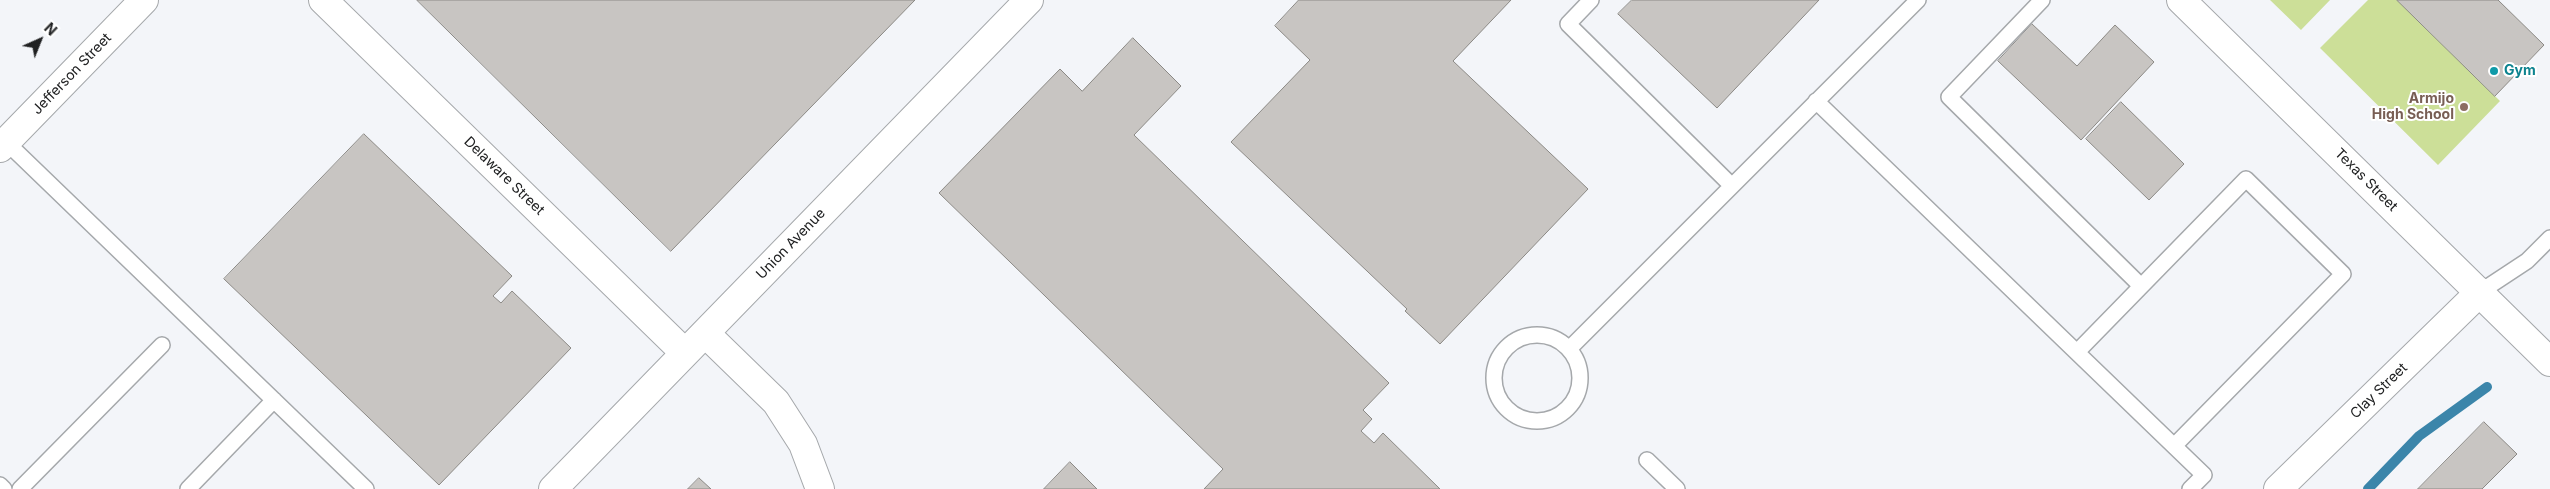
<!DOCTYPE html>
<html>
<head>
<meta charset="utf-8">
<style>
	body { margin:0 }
	#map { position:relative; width:2550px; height:489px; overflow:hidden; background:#f3f5f9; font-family:Inter,sans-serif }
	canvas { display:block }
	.north { position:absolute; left:15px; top:15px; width:50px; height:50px; -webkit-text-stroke:4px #fff; paint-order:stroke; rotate:44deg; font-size:14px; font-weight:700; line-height:20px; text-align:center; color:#202122 }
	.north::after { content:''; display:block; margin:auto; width:18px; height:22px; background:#202122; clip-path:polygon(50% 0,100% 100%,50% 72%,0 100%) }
</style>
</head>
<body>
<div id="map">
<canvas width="2550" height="489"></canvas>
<div class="north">N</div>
</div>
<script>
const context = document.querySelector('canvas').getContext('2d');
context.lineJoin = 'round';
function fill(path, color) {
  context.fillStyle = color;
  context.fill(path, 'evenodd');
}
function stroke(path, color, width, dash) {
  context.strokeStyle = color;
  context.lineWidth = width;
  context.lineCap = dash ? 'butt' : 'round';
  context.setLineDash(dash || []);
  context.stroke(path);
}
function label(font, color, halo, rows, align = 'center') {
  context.font = font + ' Inter,sans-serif';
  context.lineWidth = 4;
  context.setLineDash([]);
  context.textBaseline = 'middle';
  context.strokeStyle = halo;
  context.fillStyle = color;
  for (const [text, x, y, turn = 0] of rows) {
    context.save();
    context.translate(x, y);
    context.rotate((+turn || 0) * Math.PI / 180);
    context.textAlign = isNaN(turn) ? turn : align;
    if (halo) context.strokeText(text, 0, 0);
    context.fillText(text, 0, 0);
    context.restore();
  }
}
const green = new Path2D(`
	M2270,0H2330L2301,30Z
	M2368,0H2397L2500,101L2438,165L2320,48Z`);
const stream = new Path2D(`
	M2368,489L2419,436L2487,387`);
const building = new Path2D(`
	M417,0H915L671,251Z
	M1299,0H1511L1453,61L1588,189L1440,344L1405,311L1407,309L1231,142L1310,60L1275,26Z
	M1632,0H1819L1717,108L1618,14Z
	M2397,0H2498L2544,45L2495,96Z
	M2032,24L2077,66L2115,25L2154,62L2081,140L1998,61Z
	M1133,38L1181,86L1134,135L1389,383L1363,410L1372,419L1361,431L1374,443L1383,433L1440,489H1204L1223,469L939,193L1060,69L1082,91Z
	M2121,102L2184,164L2149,200L2086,139Z
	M364,134L512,276L493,296L501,303L512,291L571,348L439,485L224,279Z
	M2484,422L2517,454L2482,489H2418Z
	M1070,462L1097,489H1044Z
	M699,478L711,489H688Z`);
const service = new Path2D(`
	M1591,0L1568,24L1732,186
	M2042,0L1949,97L2141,286
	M1816,101L2204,475L2190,489
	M1,137L366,489
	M2480,292L2527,261L2550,238
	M1494 378a43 43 0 1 1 86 0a43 43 0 1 1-86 0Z
	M1569,349L1918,0
	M2078,351L2246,179L2343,274L2175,445
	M1647,460L1677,489
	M0,485L4,489
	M20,489L162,345
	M188,489L274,400`);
const minor = new Path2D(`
	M323,0L685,353
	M0,148L144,0
	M705,333L776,402L803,444L820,489
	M553,489L1029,0
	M2278,489L2480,292`);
const secondary = new Path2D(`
	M2181,0L2550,362`);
const markers = [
	[2494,71,5,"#0f9aa8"],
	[2464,107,5,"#8d6e63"]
];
const cultureNames = [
	["Gym",2504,71]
];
const streetNames = [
	["Jefferson Street",72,74,-46],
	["Delaware Street",504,176,44],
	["Texas Street",2366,180,45],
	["Union Avenue",791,244,-46],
	["Clay Street",2379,391,-44]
];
const educationNames = [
	["Armijo",2454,99],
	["High School",2454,115]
];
fill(green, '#ccdf98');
stroke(stream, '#3b85aa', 10);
fill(building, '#c8c5c2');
stroke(building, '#8b8985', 1);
stroke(service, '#a5a8ab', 18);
stroke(minor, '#a5a8ab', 30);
stroke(secondary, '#a5a8ab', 30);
stroke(service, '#fff', 15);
stroke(minor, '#fff', 28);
stroke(secondary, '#fff', 28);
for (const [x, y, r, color] of markers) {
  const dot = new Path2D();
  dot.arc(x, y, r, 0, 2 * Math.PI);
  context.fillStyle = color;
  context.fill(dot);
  stroke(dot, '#fff', 2);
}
label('bold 14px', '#0d838f', '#fff', cultureNames, 'left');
label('14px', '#202122', '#fff', streetNames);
label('bold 14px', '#785e54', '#fff', educationNames, 'right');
</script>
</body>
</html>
